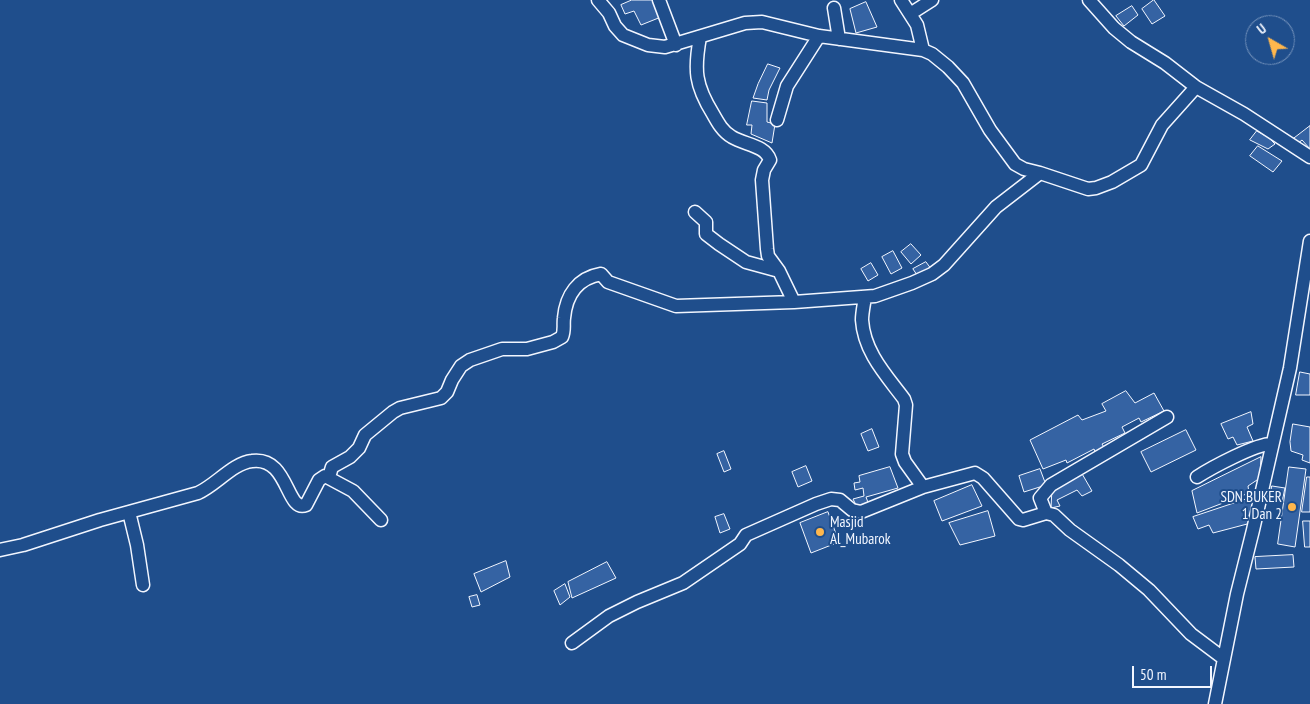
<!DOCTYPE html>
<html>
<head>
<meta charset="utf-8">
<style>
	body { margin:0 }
	#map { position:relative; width:1310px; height:704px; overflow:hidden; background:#1f4e8c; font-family:"PT Sans Narrow",sans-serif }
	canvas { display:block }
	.north { position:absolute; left:1245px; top:15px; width:50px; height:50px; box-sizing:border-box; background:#1f4e8c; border:1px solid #7391ba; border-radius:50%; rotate:322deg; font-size:14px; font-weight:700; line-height:20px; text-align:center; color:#f2f6ff }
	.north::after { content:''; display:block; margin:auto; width:18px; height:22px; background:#ffb74d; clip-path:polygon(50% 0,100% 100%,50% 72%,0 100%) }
	.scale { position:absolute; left:1132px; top:666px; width:80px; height:22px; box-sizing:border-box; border:2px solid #f2f6ff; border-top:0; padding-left:6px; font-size:15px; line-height:18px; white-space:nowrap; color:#f2f6ff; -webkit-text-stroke:4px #1f4e8c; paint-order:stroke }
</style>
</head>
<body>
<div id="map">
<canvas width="1310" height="704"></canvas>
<div class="north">U</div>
<div class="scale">50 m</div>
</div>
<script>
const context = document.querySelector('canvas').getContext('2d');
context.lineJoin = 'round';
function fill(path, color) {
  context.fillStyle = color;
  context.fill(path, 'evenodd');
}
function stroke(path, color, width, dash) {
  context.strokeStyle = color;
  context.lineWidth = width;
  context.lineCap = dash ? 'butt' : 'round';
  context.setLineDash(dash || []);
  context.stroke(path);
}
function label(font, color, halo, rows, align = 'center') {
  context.font = font + ' "PT Sans Narrow",sans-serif';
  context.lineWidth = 4;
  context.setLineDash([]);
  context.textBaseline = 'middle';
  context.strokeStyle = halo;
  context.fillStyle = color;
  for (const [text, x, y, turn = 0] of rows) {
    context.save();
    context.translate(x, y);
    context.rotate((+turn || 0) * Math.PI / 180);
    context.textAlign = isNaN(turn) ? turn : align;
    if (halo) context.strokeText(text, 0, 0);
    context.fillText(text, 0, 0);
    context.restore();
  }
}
const building = new Path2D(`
	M632,0H653L661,17L641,25L634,11L625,14L621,5Z
	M1154,0L1165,16L1152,24L1142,9Z
	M866,2L877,27L856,33L850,9Z
	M1132,6L1138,15L1124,26L1116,16Z
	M768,64L780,68L769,90L767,100L753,98L758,84Z
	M752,101L767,103V122L775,124L772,143L751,134L752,125H747Z
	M1310,126V149L1302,140L1296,145L1292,140Z
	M1257,131L1264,135L1267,133L1272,136L1270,139L1275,144L1268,149L1250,140Z
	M1258,146L1282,161L1273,172L1250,156Z
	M911,244L921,255L911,264L901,252Z
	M893,251L902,268L891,274L882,257Z
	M926,262L932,270L919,278L913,269Z
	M871,263L878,275L868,281L861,269Z
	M1300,372L1310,374V395H1296Z
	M1126,391L1135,403L1154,393L1164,411L1141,422L1139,418L1122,427L1125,433L1102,444L1105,449L1096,454L1094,449L1067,463L1066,460L1043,469L1030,440L1078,415L1082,420L1106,411L1102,404Z
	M1251,412L1253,424L1247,427L1253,441L1237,445L1233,437L1228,439L1221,424Z
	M1293,424L1310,427V463L1302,460L1303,455L1291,451L1290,442Z
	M872,429L879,447L868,451L861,434Z
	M1186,430L1196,450L1151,472L1141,452Z
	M724,451L731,469L724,472L717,454Z
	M1261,457L1260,478L1248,486L1249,493L1197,513L1192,491Z
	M806,466L812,481L798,487L792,472Z
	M890,467L898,488L866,497L869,505L858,509L853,499L864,496L863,488L855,490L854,483L860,482L859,476Z
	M1289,467L1306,469L1295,547L1278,544Z
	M1040,469L1046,485L1024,492L1019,476Z
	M1081,472L1092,491L1082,496L1077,490L1057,500L1060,506L1051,508L1052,488Z
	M1307,477H1310V512H1302Z
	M972,485L982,506L942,521L934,501Z
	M1272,486L1285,488L1282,502L1270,500Z
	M1253,497L1251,523L1213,533L1209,525L1198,529L1193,517Z
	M988,511L995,536L960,545L949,523Z
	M828,512L839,542L811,553L800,523Z
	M724,514L730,529L720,533L715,517Z
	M1303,521H1310V547H1305Z
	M1293,555L1294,567L1256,569L1255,557Z
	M506,561L510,577L481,592L474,574Z
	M607,562L616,578L572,598L568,582Z
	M565,584L570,597L560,605L554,591Z
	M477,595L480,605L472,607L469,597Z`);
const minor = new Path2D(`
	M598,0L609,13L615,26L623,35L648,45L665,47L745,23L762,22L819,36L923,50L932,54L948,67L963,83L990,130L1015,164L1024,169L1040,173L1088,189L1096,188L1112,182L1141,165L1162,125L1196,87L1244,114L1310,157
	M659,0L676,45
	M901,0L917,25L923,50
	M1089,0L1114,28L1131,42L1165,63L1196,87
	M834,8L839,39
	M910,14L932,0
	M700,37C694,70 695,85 713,114C718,123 723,132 732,137C745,145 765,145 770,160L764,170L762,180L767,249L768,256L779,271L794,302
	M777,120L787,86L819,36
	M695,212L706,222V234L719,244L746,262L779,271
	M865,297C864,304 862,313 862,320C864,352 886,375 904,399L906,405L902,454L905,462L923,487
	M329,477L332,467L350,457L359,448L365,435L393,412L400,408L441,398L447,392L452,380L461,366L470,360L502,349H527L553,342L562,337C565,330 563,325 564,318C566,295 578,278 601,274L608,282L676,306L794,302L875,296L912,283L932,274L944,265L996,207L1040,173
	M1197,477C1211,468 1257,443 1272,444
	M129,512L137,545L143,585
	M1046,513L1040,498L1051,485L1167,417
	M0,550L23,545L100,520L198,493C216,485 233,463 252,461C289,456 286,513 306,505L319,480L325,476L353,491L381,520
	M572,643L609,616L637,602L683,583L740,544L746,535L816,504L831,499L840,500L852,510L861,512L923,487L975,473L983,478L1019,519L1023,520L1046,513L1054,515L1070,530L1119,565L1149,590L1191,634L1223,658
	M1215,704L1237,594L1253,530L1290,368L1310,241`);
const markers = [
	[1292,507,5,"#ffb74d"],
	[820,532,5,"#ffb74d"]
];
const poiNames = [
	["SDN BUKER",1282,498],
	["1 Dan 2",1282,515],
	["Masjid",830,523,"left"],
	["Al_Mubarok",830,540,"left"]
];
fill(building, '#3563a3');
stroke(building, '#f2f6ff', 1);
stroke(minor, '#f2f6ff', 15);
stroke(minor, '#1f4e8c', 12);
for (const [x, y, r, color] of markers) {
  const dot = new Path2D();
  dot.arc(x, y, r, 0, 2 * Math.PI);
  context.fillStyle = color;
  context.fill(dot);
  stroke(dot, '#1f4e8c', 2);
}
label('15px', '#f2f6ff', '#1f4e8c', poiNames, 'right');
</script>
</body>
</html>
